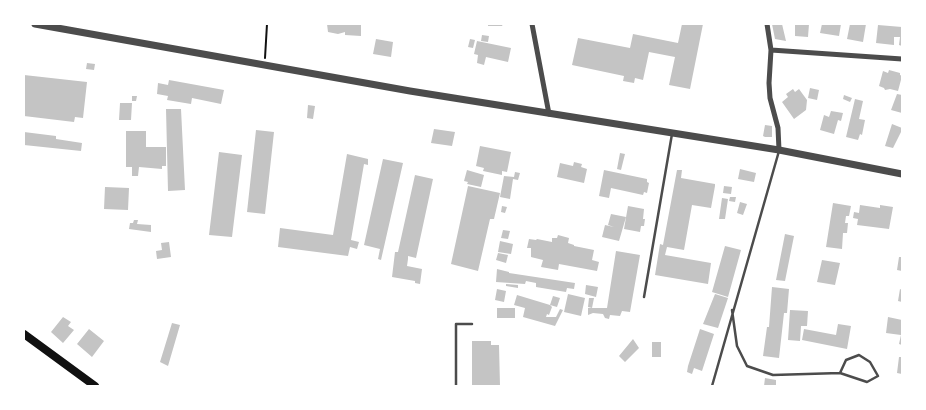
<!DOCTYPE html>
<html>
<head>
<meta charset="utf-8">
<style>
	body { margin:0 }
	#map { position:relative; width:926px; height:410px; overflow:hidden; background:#fff; font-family:"Fira Sans Condensed",sans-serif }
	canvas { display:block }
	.frame { position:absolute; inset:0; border:25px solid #fff; pointer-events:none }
</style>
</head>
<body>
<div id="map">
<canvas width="926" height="410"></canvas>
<div class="frame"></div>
</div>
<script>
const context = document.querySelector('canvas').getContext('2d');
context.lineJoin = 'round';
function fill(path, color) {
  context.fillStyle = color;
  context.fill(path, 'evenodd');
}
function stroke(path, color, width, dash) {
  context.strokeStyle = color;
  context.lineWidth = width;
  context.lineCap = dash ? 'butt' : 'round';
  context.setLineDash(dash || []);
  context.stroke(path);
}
const building = new Path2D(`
	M327,24H361V36L345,35V32L338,34L328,32Z
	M488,24H503L502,26H488Z
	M682,24H703L690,89L669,85L675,57L649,52L643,80L635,78L634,83L623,81L624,76L572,65L578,38L630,48L633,34L678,43Z
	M772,24H782L786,41L775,39Z
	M795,24H809L808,37L795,36Z
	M822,24H841L839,36L820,33Z
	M850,24H866L863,42L847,39Z
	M878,25L902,27V31L901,32L902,33V46L899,45L900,37H894V45L876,43Z
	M482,35L489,36L488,42L481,41Z
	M376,39L393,42L391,57L373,54Z
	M470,39L475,40L473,48L468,47Z
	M477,41L511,48L508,62L486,57L484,65L477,63L478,55L474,54Z
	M87,63L95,64L94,70L86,69Z
	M889,70L900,73V75L902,76L898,91L890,89L885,90L884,88L879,86L883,71L888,73Z
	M24,75L87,82L83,118L75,117L74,122L24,116Z
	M169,80L224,90L221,104L192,98L191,104L167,100L168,96L157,94L158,83L168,85Z
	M810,88L819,90L817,100L808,98Z
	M793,89L795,92L799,89L807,100L806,110L794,119L782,102L788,97L786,94Z
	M897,94L902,95V113L891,110Z
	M844,95L852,98L850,102L843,99Z
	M132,96H137L136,101H132Z
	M855,99L863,101L859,119L865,120L862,135L860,134L858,140L846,137Z
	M120,103H132L131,120H119Z
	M308,105L315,106L313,119L307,118Z
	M166,109H181L185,190L168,191Z
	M831,111L843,113L841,121L838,120L834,134L820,130L824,115L829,117Z
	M892,124L902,128V132H901L893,148L885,146Z
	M765,125L772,126V137H765L763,136Z
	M434,129L455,132L452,146L431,143Z
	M256,130L274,132L265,214L247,212Z
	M126,131H146V147H166V166H162V169L139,167L138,176H132V167H126Z
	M24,132L56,136V139L82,143L81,151L24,145Z
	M480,146L511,152L507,172L502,171V175L483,171L484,168L476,166Z
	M219,152L242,155L232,237L209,235Z
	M620,153L625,154L621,170L617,169Z
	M347,154L368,159V165L364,164L351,240L359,242L357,249L350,247L348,256L278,247L280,228L333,235Z
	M383,159L403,163L381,260L378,259L380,249L364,245Z
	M574,162L582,164L581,167L587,169L584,183L557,177L560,163L573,166Z
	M740,169L756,173L754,182L738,179Z
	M467,170L484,175L481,187L467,184L468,182L464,181Z
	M604,170L647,179V182L649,183L647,193L644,192L643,195L611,188L609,198L599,196Z
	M677,170H682L681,178L715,184V186L711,208L692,205L684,250L667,247L665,255L711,263L708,284L655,275L660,244L663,245Z
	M515,172L520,173L518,180L513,179L510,199L500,197L504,176L514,177Z
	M415,175L433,179L416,258L408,256V259L407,266L422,269L420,284L415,283V281L392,277L395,252H398Z
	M468,186L500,193L494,219H490L478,271L451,264Z
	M724,186L732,187L731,194L723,193Z
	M105,187L129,188L128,210L104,209Z
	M730,197H736L735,202L729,201Z
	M722,198L728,199L725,219H719Z
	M740,202L747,204L743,215L737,213Z
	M833,203L851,206L849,216H846L845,223H848L847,233H843L842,249L826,247Z
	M860,205L880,208V205L893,207L889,229L857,225L858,219L853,218L854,212L859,213Z
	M502,206L507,207L505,213L501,212Z
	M628,206L644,209L643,219H645L644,226H641L640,232L624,229Z
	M611,214L626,217L619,241L602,237L605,225L614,227L608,225Z
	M134,220H138L137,224L151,225V232L129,229L130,223H133Z
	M503,230L510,231L508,239L501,238Z
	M785,234L794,236L785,281L776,280Z
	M558,235L569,238L568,243L574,245V246L594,250L592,260L599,262L597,271L559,264L558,270L541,267L543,260L531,257V248H527L529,239L536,240L537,239L552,242V238H557Z
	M500,241L513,244L511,254L498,252Z
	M169,242L171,257L157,259L156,251L162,250L161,243Z
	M725,246L741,250L728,297L712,292Z
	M616,251L640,255L630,312L622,311L620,316L610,315L609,319L605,318L603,314L593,313L588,315V308H607Z
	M498,253L508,255L506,263L496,260Z
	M899,257H902V271L897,270Z
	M822,260L840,263L835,285L817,282Z
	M497,269L509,272V273L575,283L574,289L567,288L566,292L536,287V283L526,281L525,284L496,282Z
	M506,284L518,285V288L506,286Z
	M586,285L598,287L596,297L585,294Z
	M772,287L789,289L787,313H784L779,358L763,356L767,327H769Z
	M497,289L506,291L504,302L495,300Z
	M900,289L902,290V302L898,301Z
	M568,294L585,298L581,316L564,312Z
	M715,294L728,298L718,328L703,324Z
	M517,295L550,305L553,296L560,298L557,307L550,305L552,307L549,315L547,314L546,317H556L560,309L563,310L555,326L523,317L525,308L514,305Z
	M589,298H594L592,308L588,307Z
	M497,308H515V318H497Z
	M790,310L808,311L807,326H801L800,341L788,340Z
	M63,317L71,322L68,326L74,330L63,343L51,332Z
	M888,317L902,320V345L899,344L901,335L886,333Z
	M172,323L180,325L168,366L160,362Z
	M838,324L851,326L847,349L802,340L804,329L836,335Z
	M89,329L104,341L92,357L77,344Z
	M700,329L714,334L702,371L694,368L692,374L687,372L688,366Z
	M633,339L639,348L625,362L619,356Z
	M472,341H491V345H499L500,386H472Z
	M652,342H661V357H652Z
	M899,357H902V374L897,373Z
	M765,378L776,380V386H764Z`);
const path = new Path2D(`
	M265,58L267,24`);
const service = new Path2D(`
	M644,297L672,134
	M732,310L737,346L747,366L773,375L840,373L846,360L859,355L870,362L878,376L867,382L840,373
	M456,386V324H472
	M712,386L779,151`);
const minor = new Path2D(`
	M532,24L549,114
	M767,24L771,50L769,83L770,98L778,128L779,150
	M771,50L902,59`);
const tertiary = new Path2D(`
	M35,24L410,91L779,150L902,174`);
const secondary = new Path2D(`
	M24,334L95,386`);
fill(building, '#c4c4c4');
stroke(path, '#111', 2);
stroke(service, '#4c4c4c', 2.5);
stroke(minor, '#4c4c4c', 5);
stroke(tertiary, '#4c4c4c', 7);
stroke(secondary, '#111', 8);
</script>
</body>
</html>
